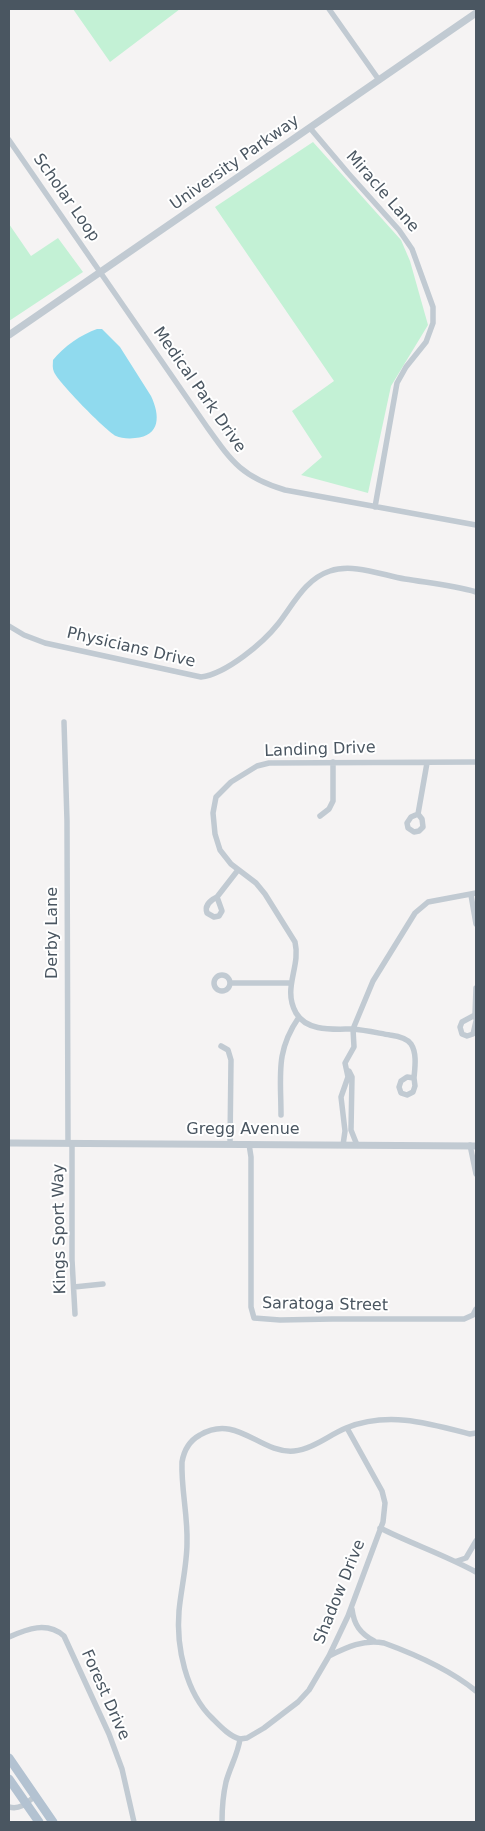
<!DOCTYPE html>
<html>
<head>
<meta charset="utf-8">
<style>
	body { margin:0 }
	#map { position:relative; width:485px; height:1831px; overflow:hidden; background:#f5f3f3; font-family:"DejaVu Sans",sans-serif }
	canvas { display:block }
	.frame { position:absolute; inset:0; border:10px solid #4a5661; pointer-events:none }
</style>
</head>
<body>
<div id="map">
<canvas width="485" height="1831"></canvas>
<div class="frame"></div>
</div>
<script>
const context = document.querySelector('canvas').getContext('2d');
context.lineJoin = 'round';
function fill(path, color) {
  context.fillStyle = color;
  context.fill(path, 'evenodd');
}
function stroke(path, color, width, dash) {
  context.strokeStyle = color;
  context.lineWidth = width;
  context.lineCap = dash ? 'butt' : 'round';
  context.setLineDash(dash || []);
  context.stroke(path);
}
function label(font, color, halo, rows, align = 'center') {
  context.font = font + ' "DejaVu Sans",sans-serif';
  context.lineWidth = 4;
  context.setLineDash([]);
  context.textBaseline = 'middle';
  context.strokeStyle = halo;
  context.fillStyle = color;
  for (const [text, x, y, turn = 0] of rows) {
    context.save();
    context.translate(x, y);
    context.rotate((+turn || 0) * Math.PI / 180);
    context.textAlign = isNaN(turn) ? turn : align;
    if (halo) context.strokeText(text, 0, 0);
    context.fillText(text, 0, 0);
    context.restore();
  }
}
const green = new Path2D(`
	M73,9H180L110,62Z
	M313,142L401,240L410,261L428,325L391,386L368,493L301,475L322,457L292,411L334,381L215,207Z
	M9,224L31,256L58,238L83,272L9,321Z`);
const water = new Path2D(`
	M97,329H102L120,347L151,396C160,415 161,436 135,438C129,439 120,438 116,436C106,431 58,382 54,372C52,368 53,364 53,360C63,347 82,334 97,329Z`);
const minor = new Path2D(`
	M329,9L379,80
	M310,128L348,173L399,230L412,249L433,307V323L426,342L406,367L397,383L375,507
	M9,140L207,427C232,462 242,477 285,490L476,525
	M9,626L24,635L45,643L201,677C226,674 263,643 278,624C293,605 305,579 330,571C353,563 382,575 405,579C429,583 453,585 476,592
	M64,722L67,821L68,1143
	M418,814L422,819L423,827L419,831L414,832L408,828L407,823L411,817Z
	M418,814L427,763
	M320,816L329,809L333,801V762
	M471,895L476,924
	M217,897L222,911L219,916L214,917L207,913C204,905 211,900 217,897Z
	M217,897L238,870
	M214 983a8 8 0 1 1 16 0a8 8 0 1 1-16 0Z
	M231,983H291
	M475,1015L476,988
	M476,1019L475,1015L462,1022L460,1027L462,1034L467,1036L473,1034L476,1021
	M221,1046L228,1050L231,1060L230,1144
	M349,1071L352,1077L351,1130L357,1145
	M407,1077L414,1078L415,1086L413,1092L407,1095L401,1093L399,1087L401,1081Z
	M414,1078C415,1067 417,1053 411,1044C407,1038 397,1036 390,1035C378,1033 365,1030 352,1029C334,1029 307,1032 296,1013C282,988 301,967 295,942L265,894L256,883L231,864L220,850L215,834L213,813L216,797L231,782L257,766L269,763L476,762
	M281,1115C281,1075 275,1052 299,1017
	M72,1143V1260L75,1314
	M249,1144L251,1157V1307L254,1318L280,1320L332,1319H464L473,1315L476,1309
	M343,1145L345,1131L341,1097L348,1077L345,1063L354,1047L353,1029L373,981L415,913L428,902L476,893
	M470,1145L476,1174
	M74,1287L103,1284
	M380,1528C412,1544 445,1555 476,1572
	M457,1561L466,1558L476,1541
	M352,1609C354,1625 360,1633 374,1641
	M9,1637C27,1629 47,1621 64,1636L109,1734L122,1769L134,1822
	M329,1656C347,1647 364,1639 384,1643C417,1655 449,1669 476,1691
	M240,1739C229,1736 220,1726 212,1718C186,1693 176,1647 179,1611C181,1589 187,1565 187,1543C188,1516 181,1489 182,1462C184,1450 189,1441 200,1435C237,1413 260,1454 294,1451C313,1449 329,1435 346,1428C388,1411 428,1423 470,1434L476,1433
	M240,1739L247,1738L264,1728L298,1702L309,1690L329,1656L348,1616L383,1522L385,1503L382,1491L347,1428
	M9,1807C20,1810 27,1803 35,1796
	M222,1822C222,1809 223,1795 226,1782C230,1767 238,1754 240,1739`);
const tertiary = new Path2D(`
	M9,335L476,13
	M9,1143L476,1146`);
const primary = new Path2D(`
	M9,1758L53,1822
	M9,1779L39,1822`);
const streetNames = [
	["University Parkway",235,163,-35],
	["Miracle Lane",382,192,49],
	["Scholar Loop",66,198,55],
	["Medical Park Drive",199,390,55],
	["Physicians Drive",131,648,13],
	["Landing Drive",320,750,-2],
	["Derby Lane",53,933,-90],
	["Gregg Avenue",243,1130],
	["Kings Sport Way",60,1229,-91],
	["Saratoga Street",325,1305,1],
	["Shadow Drive",340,1592,-68],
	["Forest Drive",105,1695,66]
];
fill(green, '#c3f1d5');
fill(water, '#90daee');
stroke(minor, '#c1cad2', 5.5);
stroke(tertiary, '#c1cad2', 7);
stroke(primary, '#b3c2d1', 9);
label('16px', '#4a5661', '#fff', streetNames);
</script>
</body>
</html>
